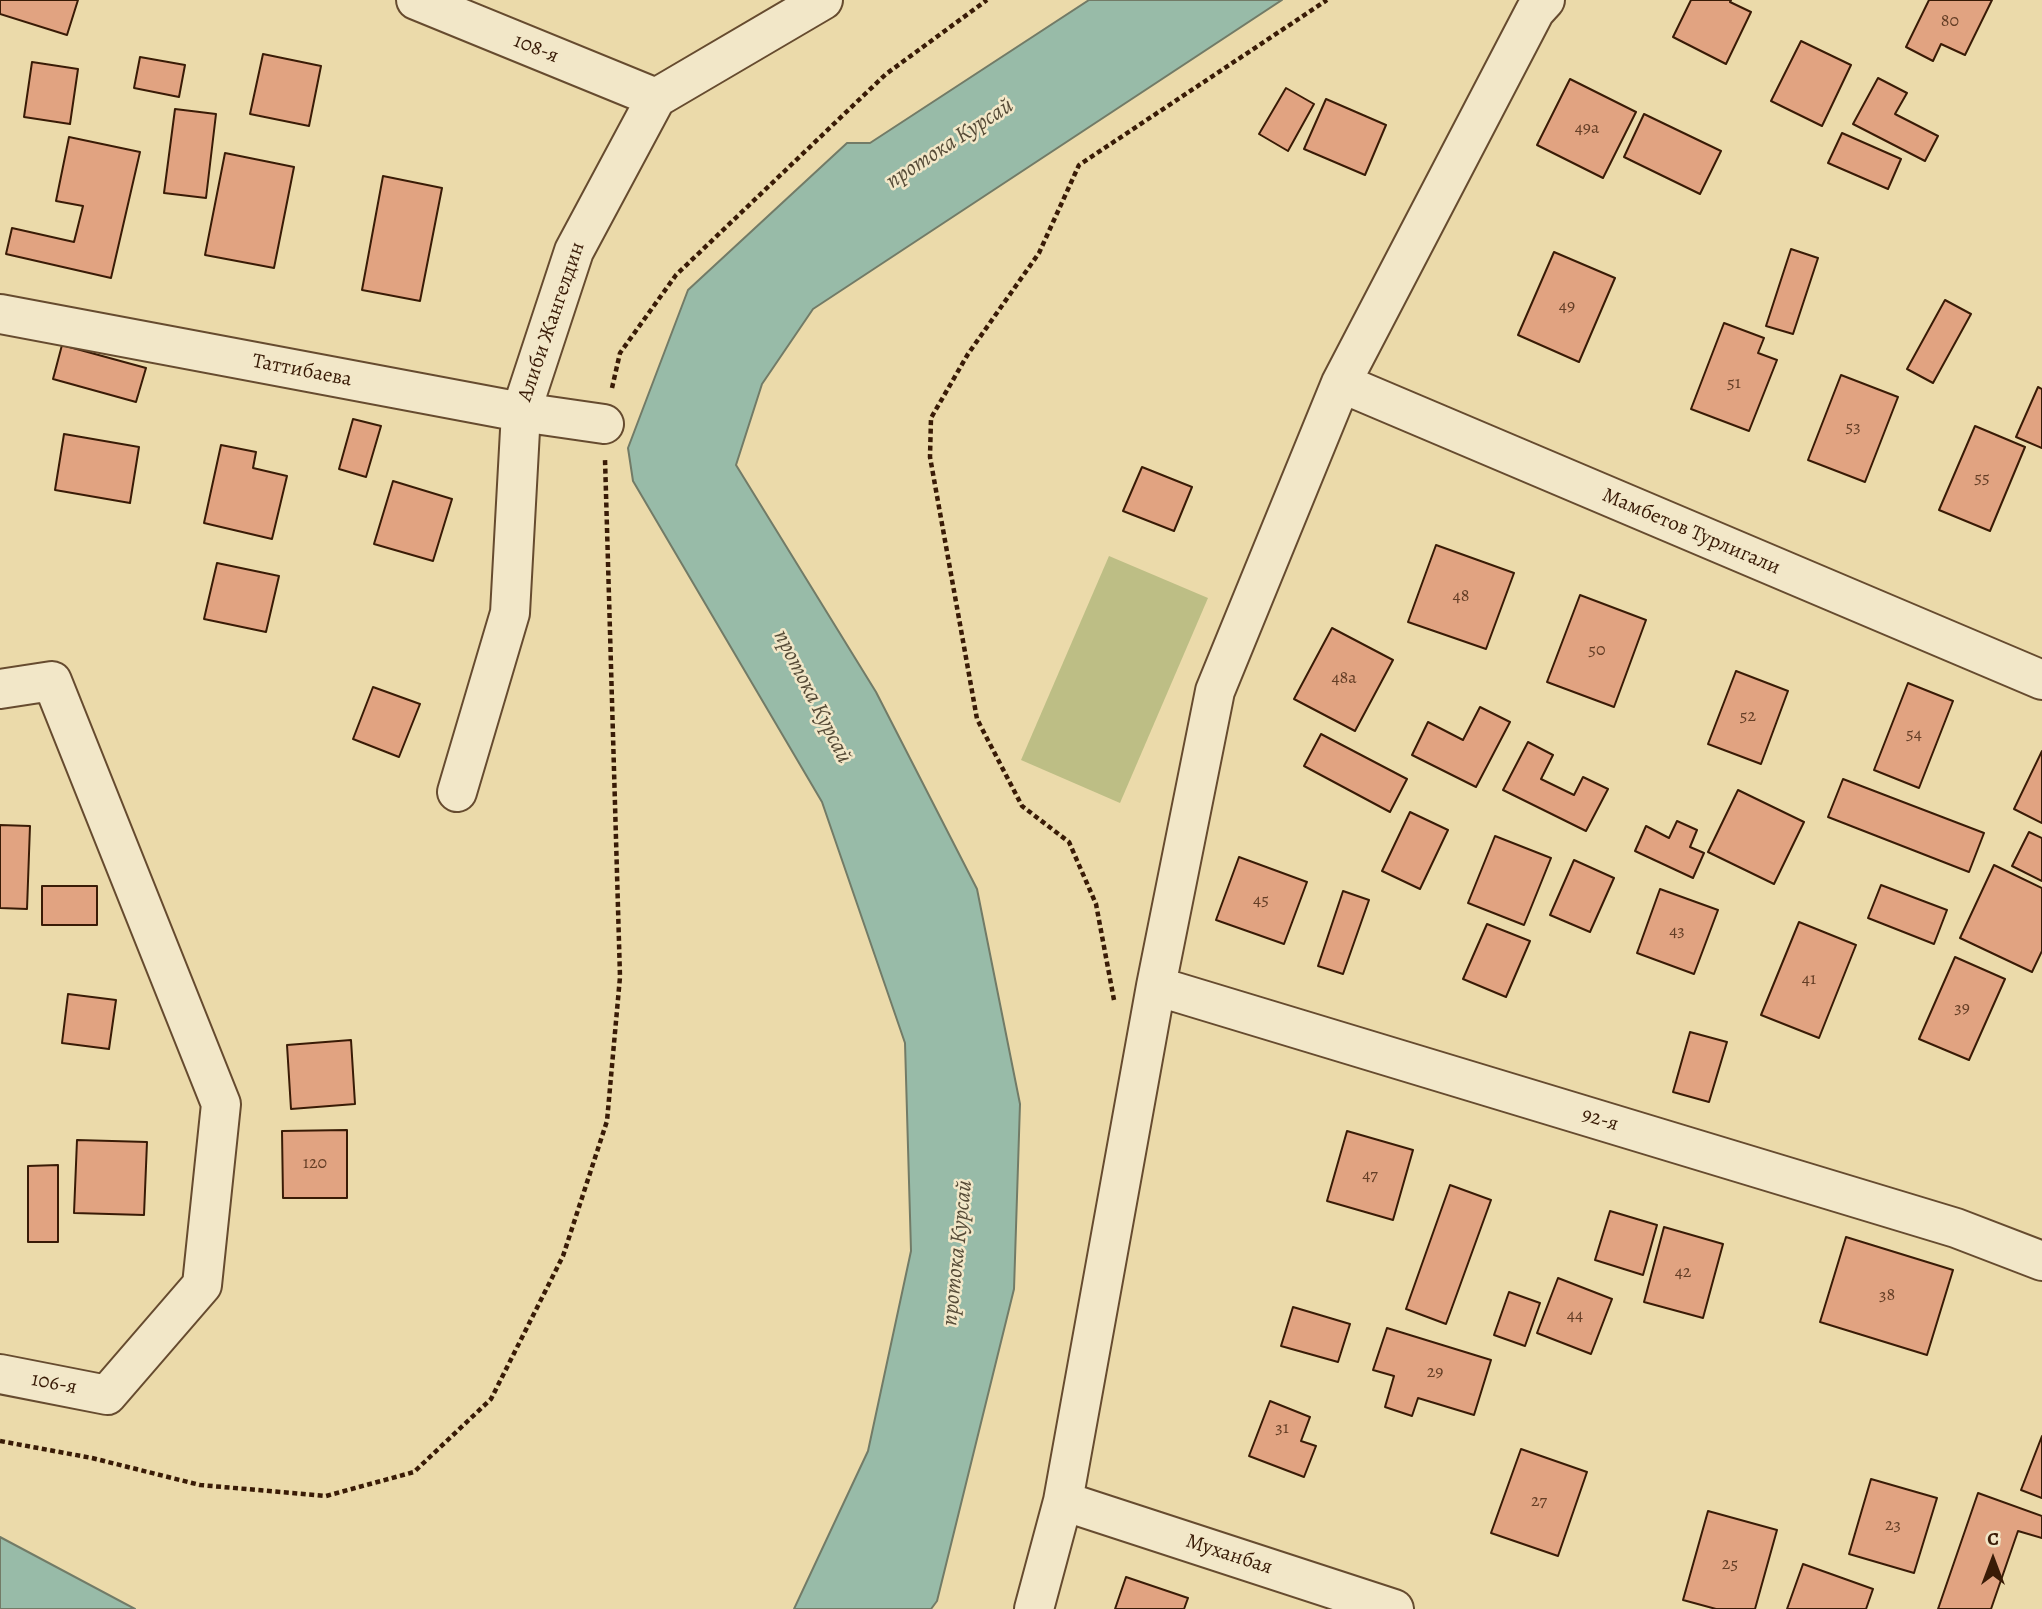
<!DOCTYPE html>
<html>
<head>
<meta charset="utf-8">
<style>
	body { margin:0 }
	#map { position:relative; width:2042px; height:1609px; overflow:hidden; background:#ebdaaa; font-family:Alegreya,serif }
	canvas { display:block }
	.north { position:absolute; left:1958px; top:1525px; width:70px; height:70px; -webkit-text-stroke:5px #f2e7c8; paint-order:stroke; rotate:0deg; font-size:19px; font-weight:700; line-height:28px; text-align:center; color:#391b06 }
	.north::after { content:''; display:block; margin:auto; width:24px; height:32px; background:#391b06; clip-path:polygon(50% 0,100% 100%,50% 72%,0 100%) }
</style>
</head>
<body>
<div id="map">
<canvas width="2042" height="1609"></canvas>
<div class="north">С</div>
</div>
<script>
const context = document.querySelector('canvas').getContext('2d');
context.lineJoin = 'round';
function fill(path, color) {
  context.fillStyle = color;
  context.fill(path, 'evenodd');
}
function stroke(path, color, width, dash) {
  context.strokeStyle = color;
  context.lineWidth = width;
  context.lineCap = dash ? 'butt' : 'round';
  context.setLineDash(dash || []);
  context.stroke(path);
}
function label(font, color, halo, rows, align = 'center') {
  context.font = font + ' Alegreya,serif';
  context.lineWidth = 5;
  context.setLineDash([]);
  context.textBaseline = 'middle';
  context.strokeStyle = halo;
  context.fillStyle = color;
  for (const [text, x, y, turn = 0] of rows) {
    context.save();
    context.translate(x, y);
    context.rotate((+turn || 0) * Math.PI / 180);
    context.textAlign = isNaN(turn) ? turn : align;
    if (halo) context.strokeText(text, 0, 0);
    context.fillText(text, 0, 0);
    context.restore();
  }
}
const green = new Path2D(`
	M1109,556L1208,598L1120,803L1021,760Z`);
const water = new Path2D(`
	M1089,0H1282L813,309L762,384L736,465L876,692L977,889L1020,1104L1014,1289L937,1601L931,1609H794L868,1451L911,1251L905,1043L822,802L633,481L628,448L688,290L847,143H870Z
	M0,1537L135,1609H0Z`);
const building = new Path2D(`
	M0,0H78L67,35L0,14Z
	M1691,0H1731L1730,2L1751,12L1726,64L1673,37Z
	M1929,0H1992L1965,55L1941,44L1933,61L1906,47Z
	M1801,41L1851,65L1822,126L1771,101Z
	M263,54L321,66L309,126L250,114Z
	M140,57L185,65L179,97L134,88Z
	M32,62L78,69L70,124L24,117Z
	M1878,78L1907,93L1895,114L1938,136L1925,161L1853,124Z
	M1570,79L1636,112L1603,178L1537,145Z
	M1286,88L1314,104L1288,151L1259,134Z
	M1326,99L1386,125L1365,175L1304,149Z
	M175,109L216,114L206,198L164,193Z
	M1644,114L1721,151L1700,194L1624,157Z
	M1842,133L1901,159L1888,189L1828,163Z
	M69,137L140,152L111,278L6,254L12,228L74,242L83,206L56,201Z
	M225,153L294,167L274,268L205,255Z
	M383,176L442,188L420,301L362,290Z
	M1791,249L1818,258L1793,334L1766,326Z
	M1554,252L1615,278L1579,362L1518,335Z
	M1945,300L1971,314L1933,383L1907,369Z
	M1724,323L1764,338L1758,353L1777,360L1749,431L1691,409Z
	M62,345L146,368L136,402L53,379Z
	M1841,375L1898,397L1865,482L1808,460Z
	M2038,387L2042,389V448L2016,437Z
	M353,419L381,426L366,477L339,469Z
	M1975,426L2025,447L1990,531L1939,510Z
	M64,434L139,447L130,503L55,490Z
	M221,445L256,452L253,468L287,476L272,539L204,523Z
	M1142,467L1192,487L1174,531L1123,511Z
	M393,481L452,499L433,561L374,544Z
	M1436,545L1514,573L1486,649L1408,622Z
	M217,563L279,576L266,632L204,619Z
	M1580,595L1646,620L1614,707L1547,682Z
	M1332,628L1393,660L1355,731L1294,699Z
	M1736,671L1788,691L1761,764L1708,744Z
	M1908,683L1953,701L1919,788L1874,770Z
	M373,687L420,704L399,757L353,739Z
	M1480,707L1510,722L1476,787L1412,755L1428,722L1463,740Z
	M1321,734L1407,779L1390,812L1304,766Z
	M1528,742L1553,755L1541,779L1574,795L1583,777L1608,789L1586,831L1503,790Z
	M2042,751V823L2014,809Z
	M1843,779L1984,833L1969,872L1828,817Z
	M1738,790L1804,822L1774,884L1708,852Z
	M1410,812L1448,830L1420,889L1382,871Z
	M1677,821L1697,830L1690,847L1704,853L1693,878L1635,851L1646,826L1669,838Z
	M0,825L30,826L27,909L0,908Z
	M2029,832L2042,838V881L2012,866Z
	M1495,836L1551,858L1524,925L1468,903Z
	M1239,857L1307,882L1284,944L1216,920Z
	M1574,860L1614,878L1590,932L1550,915Z
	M1994,865L2042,888V951L2032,972L1960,938Z
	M1881,885L1947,910L1934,944L1868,918Z
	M42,886H97V925H42Z
	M1660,889L1718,910L1694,974L1637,953Z
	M1343,891L1369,900L1343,974L1318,966Z
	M1799,922L1856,945L1819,1038L1761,1015Z
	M1487,924L1530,941L1506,997L1463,979Z
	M1955,957L2005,979L1969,1060L1919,1039Z
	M68,994L116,1000L109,1049L62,1043Z
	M1690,1032L1727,1042L1709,1102L1673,1092Z
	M351,1040L355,1104L291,1109L287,1045Z
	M347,1130V1198H283L282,1131Z
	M1347,1131L1413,1150L1393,1220L1327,1201Z
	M77,1140L147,1142L144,1215L74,1213Z
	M58,1165V1242H28V1166Z
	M1450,1185L1491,1200L1446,1324L1406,1309Z
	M1610,1211L1657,1225L1643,1275L1595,1260Z
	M1664,1227L1723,1244L1703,1318L1644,1302Z
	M1846,1237L1953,1270L1927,1355L1820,1322Z
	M1558,1278L1612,1299L1591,1354L1537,1333Z
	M1509,1292L1540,1303L1525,1346L1494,1335Z
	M1293,1307L1350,1324L1338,1362L1281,1346Z
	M1387,1328L1491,1360L1474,1415L1418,1398L1412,1416L1385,1407L1394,1376L1373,1370Z
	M1270,1401L1310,1417L1301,1441L1316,1446L1304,1477L1249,1456Z
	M2042,1436V1498L2021,1490Z
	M1521,1449L1587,1472L1558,1556L1491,1533Z
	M1871,1479L1937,1498L1914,1573L1849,1554Z
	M1978,1493L2042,1516V1538L2018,1531L1991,1609H1938Z
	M1708,1511L1777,1530L1755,1609H1716L1683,1600Z
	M1803,1564L1873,1589L1866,1609H1787Z
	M1126,1577L1188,1598L1184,1609H1115Z`);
const path = new Path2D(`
	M612,388L620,353L676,275L886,74L987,0
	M1114,1000L1096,904L1069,842L1022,806L977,719L930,457L931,418L968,354L1039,253L1079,165L1327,0
	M0,1441L92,1458L200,1485L326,1496L414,1472L491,1399L563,1256L607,1121L620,977L605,459`);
const minor = new Path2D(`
	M416,0L656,98
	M0,314L521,412L604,424
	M1341,383L2042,680
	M0,689L52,681L221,1104L202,1285L107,1395L0,1374
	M457,792L510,613L521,412L574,251L656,98L823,0
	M1156,986L1956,1228L2042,1261
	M1063,1501L1394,1609
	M1034,1609L1063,1501L1156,986L1215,691L1341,383L1535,11L1545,0`);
const numberNames = [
	["80",1950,22],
	["49а",1587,129],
	["49",1567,307],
	["51",1734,384],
	["53",1853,428],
	["55",1982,479],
	["48",1461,597],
	["50",1597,651],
	["48а",1344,679],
	["52",1748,717],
	["54",1914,735],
	["45",1261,901],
	["43",1677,932],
	["41",1809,980],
	["39",1962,1009],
	["120",315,1164],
	["47",1370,1176],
	["42",1683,1273],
	["38",1887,1296],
	["44",1575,1316],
	["29",1435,1373],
	["31",1282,1429],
	["27",1539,1502],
	["23",1893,1526],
	["25",1730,1565]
];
const streetNames = [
	["108-я",536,49,22],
	["Алиби Жангелдин",552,322,-71],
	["Таттибаева",302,371,11],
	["Мамбетов Турлигали",1691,532,23],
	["92-я",1600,1120,17],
	["106-я",54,1384,11],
	["Муханбая",1229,1555,18]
];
const waterNames = [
	["протока Курсай",950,144,-33],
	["протока Курсай",812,697,63],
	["протока Курсай",958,1253,-84]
];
fill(green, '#bdbe85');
fill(water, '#98bba8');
stroke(water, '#727b67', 2);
fill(building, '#e1a381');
stroke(building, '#391b06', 2);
stroke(minor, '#664b2f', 42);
stroke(path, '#391b06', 4.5, [5, 3.5]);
stroke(minor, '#f2e7c8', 38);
label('18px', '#633d25', null, numberNames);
label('21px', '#391b06', '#f2e7c8', streetNames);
label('italic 23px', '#564b37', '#f2e7c8', waterNames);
</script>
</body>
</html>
